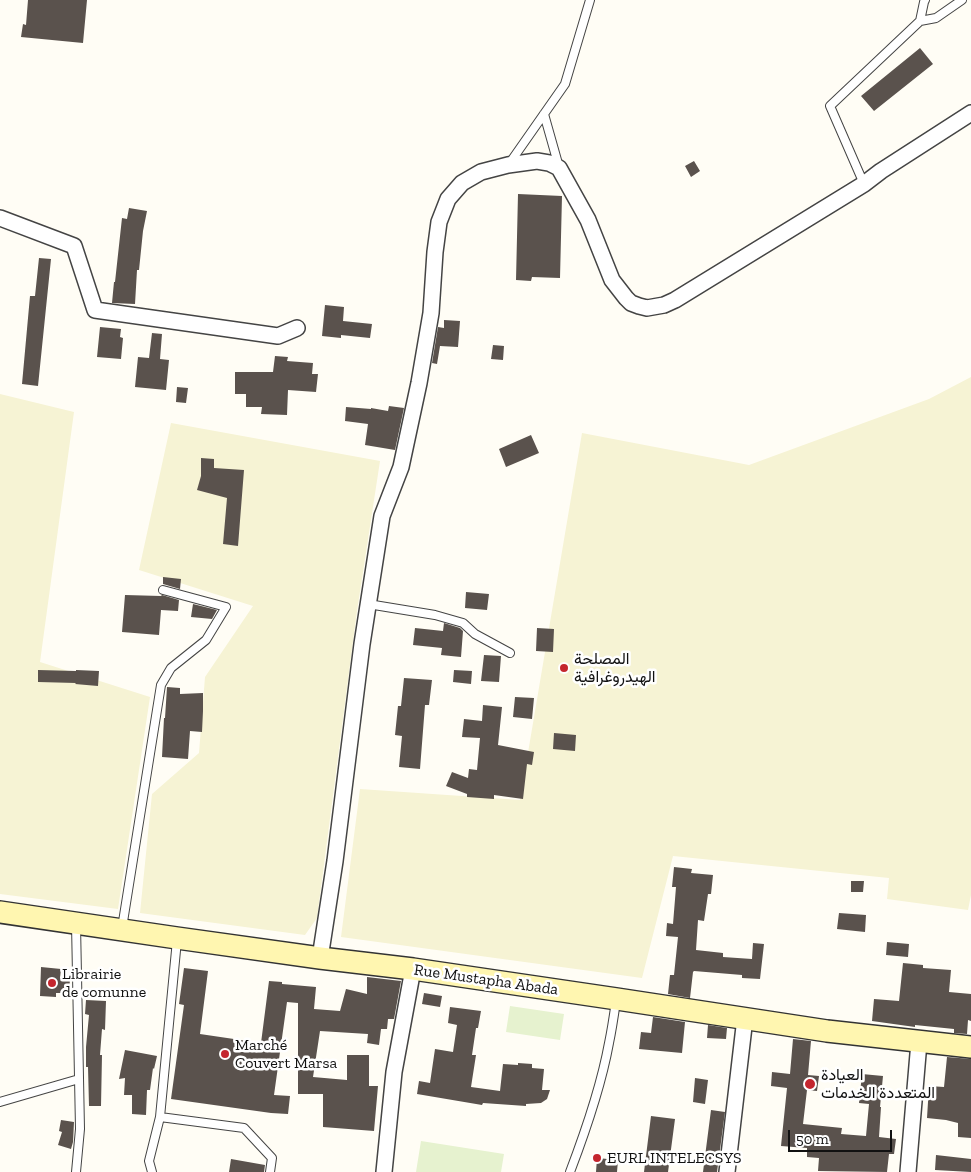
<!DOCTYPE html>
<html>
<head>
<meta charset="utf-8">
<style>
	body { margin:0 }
	#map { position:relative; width:971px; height:1172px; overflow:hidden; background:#fffdf5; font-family:"Zilla Slab",serif }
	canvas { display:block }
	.scale { position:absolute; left:788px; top:1130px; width:104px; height:22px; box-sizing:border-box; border:2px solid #111; border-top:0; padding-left:6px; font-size:15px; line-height:18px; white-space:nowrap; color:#111; -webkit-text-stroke:4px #fff; paint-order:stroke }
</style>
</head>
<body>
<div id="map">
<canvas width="971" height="1172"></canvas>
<div class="scale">50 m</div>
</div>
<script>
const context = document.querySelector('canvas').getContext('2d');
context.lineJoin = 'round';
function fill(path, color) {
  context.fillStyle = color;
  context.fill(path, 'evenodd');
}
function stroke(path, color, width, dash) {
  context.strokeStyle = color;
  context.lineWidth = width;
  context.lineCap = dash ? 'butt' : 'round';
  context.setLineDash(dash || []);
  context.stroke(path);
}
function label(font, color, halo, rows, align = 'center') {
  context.font = font + ' "Zilla Slab",Vazirmatn,serif';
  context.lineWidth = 5;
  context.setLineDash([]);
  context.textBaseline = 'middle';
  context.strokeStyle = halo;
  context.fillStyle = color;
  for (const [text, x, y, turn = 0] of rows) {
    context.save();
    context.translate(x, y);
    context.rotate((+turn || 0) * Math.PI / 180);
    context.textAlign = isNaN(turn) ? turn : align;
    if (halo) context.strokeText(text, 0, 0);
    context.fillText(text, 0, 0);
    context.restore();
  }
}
const farmland = new Path2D(`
	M971,377V895L968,910L887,899L889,878L673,856L642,978L341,937L360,789L520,800L582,433L749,465L929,399Z
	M0,394L74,412L40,662L150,697L118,909L0,894Z
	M171,423L380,461L357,611L317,918L305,935L140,913L152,794L199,753L205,677L253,606L139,570Z`);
const pitch = new Path2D(`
	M510,1006L564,1014L560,1040L506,1032Z
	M421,1141L504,1154L501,1172H416Z`);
const building = new Path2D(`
	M28,0H87L83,43L21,37L23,24L26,25Z
	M920,48L933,64L874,111L861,96Z
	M694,161L700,171L691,177L685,166Z
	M518,194L562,196L560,278L532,277L531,281L516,280Z
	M129,208L147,211L143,231L139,270H137L135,304L112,303L114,282H115L122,218L127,219Z
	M39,258L51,259L38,386L22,384L30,296H35Z
	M325,305L344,307L343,321L372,324L370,338L341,335V338L322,336Z
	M444,320L460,321L458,347L440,346L437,364L432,363L438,327L444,328Z
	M100,327L121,329L120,337L123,338L121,359L97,357Z
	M152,333L162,334L160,359L169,360L166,390L135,387L138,357L149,358Z
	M493,345L504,346L503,360L491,359Z
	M275,356L288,357L287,361L313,363L312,374H318L316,392L288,390L287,415L261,414L262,407H246V394H235V372H273Z
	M177,387L188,388L186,403L176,402Z
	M389,406L404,408L395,450L365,445L368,424L345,421L346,407L371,409V408L388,411Z
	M531,435L539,453L506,467L499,449Z
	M201,458L214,459V468L244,470L238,546L223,544L227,498L197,490L201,476Z
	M163,577L181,579L180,589L163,584Z
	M466,592L489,594L487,610L465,608Z
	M125,595L161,596L162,595L179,600L178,611L161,610L159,635L122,632Z
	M193,604L217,610L212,619L191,617Z
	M444,623L460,628L463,631L461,657L441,655L442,648L413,645L415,628L443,631Z
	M537,628L554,629L553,652L536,651Z
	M484,655L501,656L499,682L481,681Z
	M38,670L76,671V670L99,671L98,686L75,684L76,683L38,682Z
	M454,670L472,671L471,684L453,682Z
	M404,678L432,680L429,705H425L420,769L399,767L402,736L395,735L398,706H401Z
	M167,687L180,688V694L203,693V711L202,732L190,731L188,759L162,757L164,718H165Z
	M515,697L534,698L532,719L513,717Z
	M483,705L502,707L498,745L534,752L532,765L527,764L523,799L494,795V799L467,797V794L446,786L452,772L468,778L469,769L477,770L480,738L462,737L464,719L482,721Z
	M554,733L576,735L575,751L553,749Z
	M674,867L692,869L691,873L713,875L711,894H708L704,921L698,920L696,950L723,953V957L752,959L753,943L764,944L760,979L742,978V975L694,971L693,972L690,998L668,994L670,975H674L678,937L666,936L667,923L673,924L676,887H672Z
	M851,881H864L863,892H851Z
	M839,913L866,915L865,932L837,929Z
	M887,942L909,944L908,957L886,955Z
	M903,963L923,965V968L951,970L949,992L971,994V1021L968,1020L967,1034L954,1033V1029L915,1025V1027L872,1021L874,999L899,1001Z
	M41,967L61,969L60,978L70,979L69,993H56V997L40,996Z
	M184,968L208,971L200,1034L261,1043L269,981L282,982V984L316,987L314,1009L340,1011L346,989L367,994V977L401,981L394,1019H388L387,1029H381L379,1045L367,1043L368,1034L320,1031L313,1077L347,1080V1055H369V1086H378L374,1131L323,1127V1094H298V1003L287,1002L274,1095L290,1096L288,1114L271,1113L171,1099L184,1005L179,1004Z
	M424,993L442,996L440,1007L422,1004Z
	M86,1000L106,1001L105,1030L102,1029L100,1055H102L101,1106H89L88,1067H86V1047L89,1015L85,1014Z
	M450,1007L481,1011L478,1028H476L472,1055H476L471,1087L500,1091L503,1064L518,1065V1063L532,1064V1068L544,1069L542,1090H550L547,1099L541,1103L526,1104V1106L483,1103L482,1105L417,1094L419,1081L430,1083L435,1049L453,1052L457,1025L448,1023Z
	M653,1017L685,1022L682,1053L639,1049L641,1032L651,1033Z
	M708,1025L727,1028L726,1039L707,1038Z
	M793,1039L811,1041L808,1075L819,1076L817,1091L807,1090L803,1124L842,1128L841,1134L866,1136L869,1104L859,1103L862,1074L883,1076L880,1107H881L879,1137L896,1139L894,1154H889L887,1172L818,1171L819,1158L807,1157V1148L781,1146L787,1088L771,1086L772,1072L790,1074Z
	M125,1050L157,1056L154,1069L153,1068L150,1090H147L146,1115L132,1114V1095H124L125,1078L119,1079Z
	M947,1057L971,1059V1138L958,1137V1123L946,1120L927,1118L929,1086L944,1087Z
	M695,1078L708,1080L705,1104L693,1102Z
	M711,1110L725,1112L717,1172H703Z
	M651,1116L675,1119L668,1172H644Z
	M61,1120L74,1122L73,1142L71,1149L58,1145L62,1132L59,1131Z
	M936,1155L971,1159V1172L935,1170Z
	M597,1158L618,1160L617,1172H596Z
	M231,1159L265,1165L264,1172H229Z`);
const service = new Path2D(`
	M920,21L924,2L925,0
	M544,114L559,167
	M509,164L565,84L590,0
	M864,184L830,106L920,21L936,18L962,0
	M368,604L435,615L463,623L475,634L510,653
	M76,924L80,1129L76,1172
	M122,928L161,685L171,668L206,640L226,607L163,590
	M177,940L160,1117L244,1128L272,1158L270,1172
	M0,1102L79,1079
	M152,1172L149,1161L160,1117
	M570,1172C586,1130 601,1087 609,1043C612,1029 614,1015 616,1001`);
const minor = new Path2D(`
	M0,218L74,246L95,310L278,336L297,328
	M320,958L335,861L362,644L382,516L401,467L419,383L431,313L435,252L439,222L448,199L462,183L481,172L508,165L537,161L549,163L559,168L588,220L612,280L626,298L631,303L639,306L647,308L664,305L675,300L864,184L881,171L971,113
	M384,1172L394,1072L413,969
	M727,1172L745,1018
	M908,1172L919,1042`);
const secondary = new Path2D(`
	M0,912L177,938L320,958L413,969L617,999L827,1031L971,1047`);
const markers = [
	[564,668,5,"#c4262e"],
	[52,983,5,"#c4262e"],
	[225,1054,5,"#c4262e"],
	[810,1084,6,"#c4262e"],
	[597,1158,5,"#c4262e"]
];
const poiNames = [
	["المصلحة",574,659],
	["الهيدروغرافية",574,677],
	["Librairie",62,974],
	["de comunne",62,992],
	["Marché",235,1045],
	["Couvert Marsa",235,1063],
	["العيادة",821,1075],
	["المتعددة الخدمات",821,1093],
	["EURL INTELECSYS",607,1158]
];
const streetNames = [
	["Rue Mustapha Abada",486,980,8]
];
fill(farmland, '#f6f3d4');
fill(pitch, '#e6f2cf');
fill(building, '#5a524d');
stroke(service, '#444', 10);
stroke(minor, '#444', 18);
stroke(secondary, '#333', 24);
stroke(service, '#fff', 8);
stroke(minor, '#fff', 15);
stroke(secondary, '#fff6b0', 21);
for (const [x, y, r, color] of markers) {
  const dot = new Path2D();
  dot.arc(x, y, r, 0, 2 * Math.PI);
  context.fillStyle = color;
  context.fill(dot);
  stroke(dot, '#fff', 2);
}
label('16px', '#111', '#fff', poiNames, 'left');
label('16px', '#111', '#fff', streetNames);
</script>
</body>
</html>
